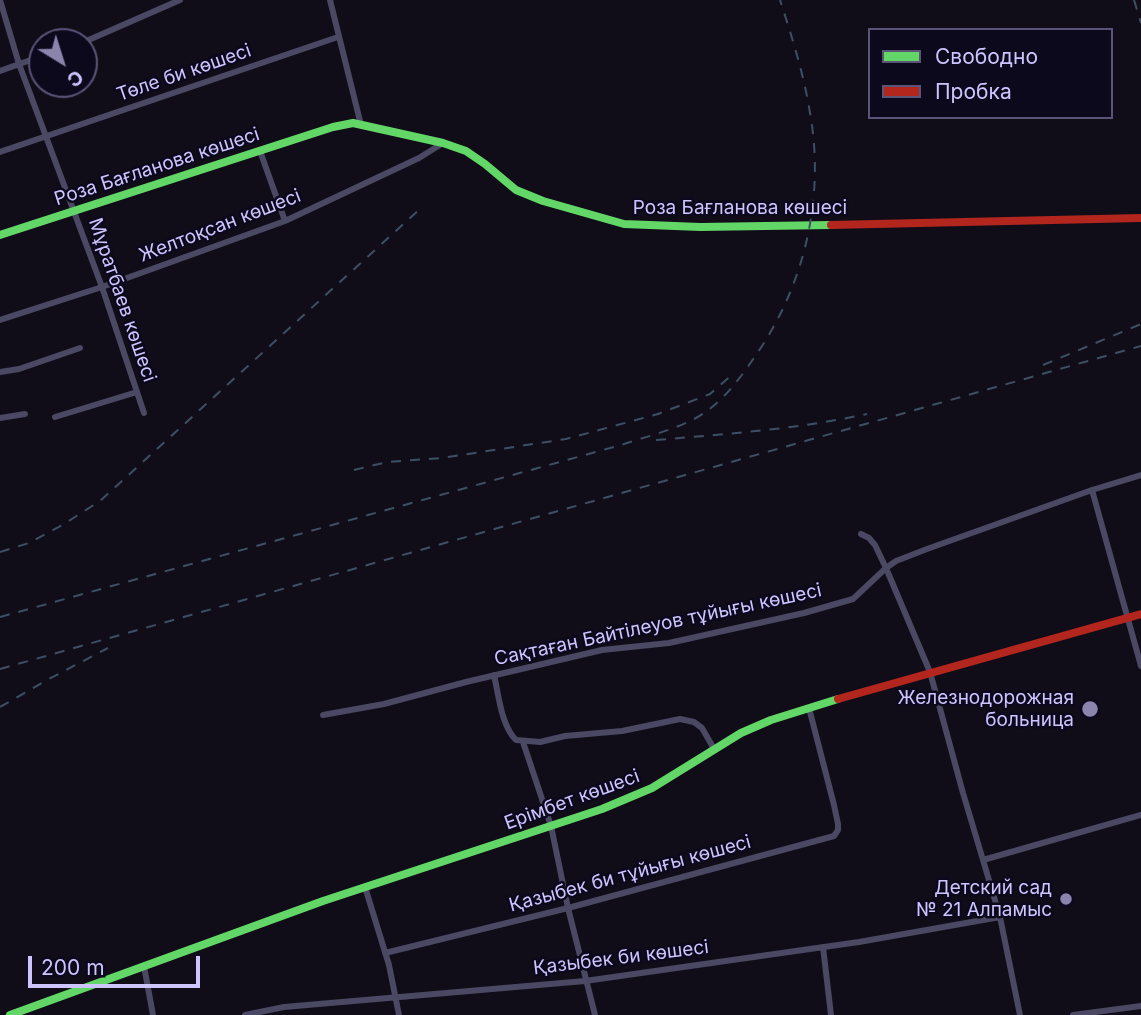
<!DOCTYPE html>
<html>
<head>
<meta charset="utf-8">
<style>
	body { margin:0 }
	#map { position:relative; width:1141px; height:1015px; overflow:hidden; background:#100d18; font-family:Inter,sans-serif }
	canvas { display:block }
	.legend { position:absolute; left:868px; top:28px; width:245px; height:91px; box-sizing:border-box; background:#0d091c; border:2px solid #5a5477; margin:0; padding:9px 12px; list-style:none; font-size:21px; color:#cdc5ff }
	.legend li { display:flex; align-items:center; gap:14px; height:35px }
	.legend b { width:35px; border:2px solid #5a5477 }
	.north { position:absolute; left:28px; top:28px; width:70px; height:70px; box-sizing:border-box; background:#0d091c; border:2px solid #5a5477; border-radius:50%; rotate:142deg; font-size:19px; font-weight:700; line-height:28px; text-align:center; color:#cdc5ff }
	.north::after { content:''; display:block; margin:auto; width:24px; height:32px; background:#8b85ae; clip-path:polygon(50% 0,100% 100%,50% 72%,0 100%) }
	.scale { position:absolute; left:28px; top:956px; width:172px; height:32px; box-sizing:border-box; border:4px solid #cdc5ff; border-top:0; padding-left:9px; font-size:21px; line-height:24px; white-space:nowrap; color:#cdc5ff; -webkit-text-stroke:5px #0d091c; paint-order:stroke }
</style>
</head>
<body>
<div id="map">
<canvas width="1141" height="1015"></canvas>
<ul class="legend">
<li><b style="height:9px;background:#63d668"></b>Свободно</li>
<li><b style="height:9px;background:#b3261e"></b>Пробка</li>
</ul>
<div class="north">С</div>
<div class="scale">200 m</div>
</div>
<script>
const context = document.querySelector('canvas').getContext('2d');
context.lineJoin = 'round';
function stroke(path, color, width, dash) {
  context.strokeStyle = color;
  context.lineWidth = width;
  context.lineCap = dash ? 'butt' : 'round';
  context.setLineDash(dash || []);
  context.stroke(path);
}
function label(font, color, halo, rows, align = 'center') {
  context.font = font + ' Inter,sans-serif';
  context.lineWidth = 5;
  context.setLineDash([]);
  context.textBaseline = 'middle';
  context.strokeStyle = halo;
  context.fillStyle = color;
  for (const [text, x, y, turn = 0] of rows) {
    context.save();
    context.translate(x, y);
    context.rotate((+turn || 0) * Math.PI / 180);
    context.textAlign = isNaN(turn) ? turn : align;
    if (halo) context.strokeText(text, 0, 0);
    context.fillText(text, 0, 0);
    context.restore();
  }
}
const street = new Path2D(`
	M0,0L19,64L102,287L144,413
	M330,0L361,125
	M84,42L180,0
	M0,71L42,56
	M260,151L285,221
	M0,152L338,37
	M0,320L102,287L285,221L419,158L443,143
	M0,372L19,369L80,348
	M55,417L137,392
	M0,418L25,414
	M1092,490L1141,666
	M861,534L869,538L875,545L886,568L930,672L963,793L1000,917L1020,1015
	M494,675C499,696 501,725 516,740L540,742L565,736L622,731L680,719L694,722L702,728L714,749
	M323,715L384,704L466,682L602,650L669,643L804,613L853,599L886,568L896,561L927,549L1092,490L1141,475
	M523,742L551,826L568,908L595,1015
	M983,860L1141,815
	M365,887L389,965L399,1015
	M823,947L831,1015
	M385,953L568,908L834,836L838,830V824L834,805L809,708
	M144,966L153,1015
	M245,1015L284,1007L585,981L859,942L1000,917
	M1073,1015L1141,1006`);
const fast = new Path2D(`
	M0,235L333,127L353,123L443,143L466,151L485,164L516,190L543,201L624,224L700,227L831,225
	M10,1015L323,901L602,809L652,788L741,733L771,720L838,699`);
const jam = new Path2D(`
	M831,225L1141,218
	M838,699L1141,614`);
const rail = new Path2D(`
	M1134,0L1141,23
	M1043,365L1141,324
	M656,440C727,434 798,429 867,414
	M354,470L387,462L442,458L566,439L658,414L710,394L734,373
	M0,552L29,543L64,524L100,501L421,208
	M0,617L621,445C645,437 674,430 696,418C723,403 741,377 758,352C805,283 825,196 810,113C804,75 792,37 780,0
	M0,669L1141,346
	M0,707L47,680L108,648`);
const markers = [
	[1090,709,9,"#8b85ae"],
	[1066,899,7,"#8b85ae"]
];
const streetNames = [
	["Төле би көшесі",184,73,-19],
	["Роза Бағланова көшесі",157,167,-18],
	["Роза Бағланова көшесі",740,208],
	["Желтоқсан көшесі",220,226,-21],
	["Мұратбаев көшесі",122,300,71],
	["Сақтаған Байтілеуов тұйығы көшесі",658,625,-12],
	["Ерімбет көшесі",572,800,-20],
	["Қазыбек би тұйығы көшесі",630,874,-15],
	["Қазыбек би көшесі",621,958,-7]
];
const poiNames = [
	["Железнодорожная",1074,698],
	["больница",1074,720],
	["Детский сад",1052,888],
	["№ 21 Алпамыс",1052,910]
];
stroke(street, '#4a4862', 6);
stroke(fast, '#63d668', 8);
stroke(jam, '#b3261e', 8);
stroke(rail, '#3d5063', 2, [10, 9]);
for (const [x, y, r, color] of markers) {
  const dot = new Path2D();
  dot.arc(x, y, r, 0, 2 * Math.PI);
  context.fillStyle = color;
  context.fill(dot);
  stroke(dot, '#0d091c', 2.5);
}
label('19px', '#cdc5ff', '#0d091c', streetNames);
label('19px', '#cdc5ff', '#0d091c', poiNames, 'right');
</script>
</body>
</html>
